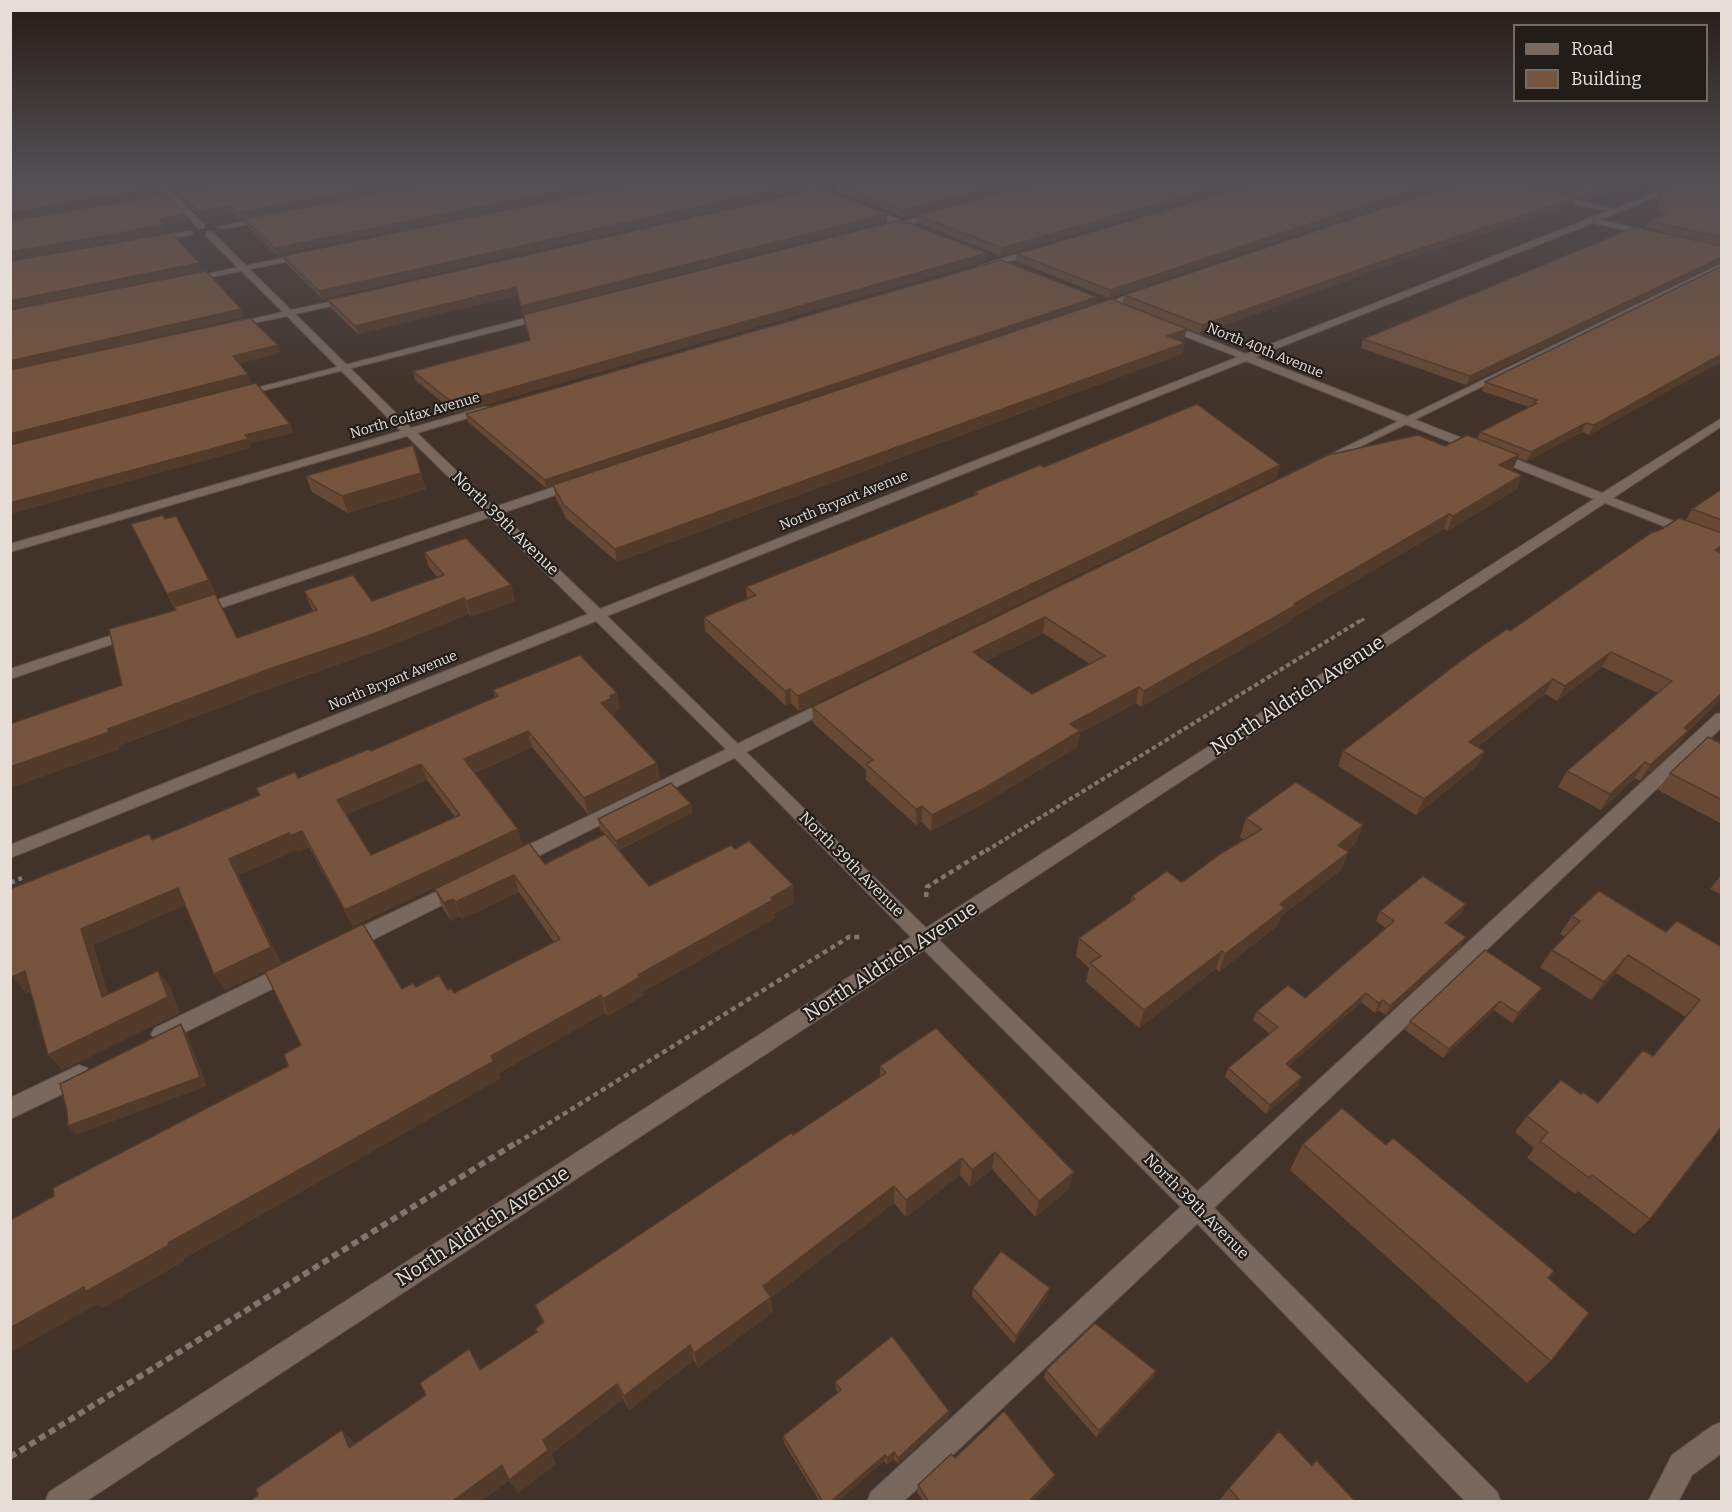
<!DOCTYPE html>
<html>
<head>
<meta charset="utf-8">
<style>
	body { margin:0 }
	#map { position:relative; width:1732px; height:1512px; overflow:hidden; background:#42332a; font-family:Bitter,serif }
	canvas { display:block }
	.frame { position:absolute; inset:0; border:12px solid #e6ddd7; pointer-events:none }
	.legend { position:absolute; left:1513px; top:24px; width:195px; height:78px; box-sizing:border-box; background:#231d19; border:2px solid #716a65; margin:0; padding:8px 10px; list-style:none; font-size:18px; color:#e6ddd7 }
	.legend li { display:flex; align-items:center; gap:12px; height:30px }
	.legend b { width:30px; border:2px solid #716a65 }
</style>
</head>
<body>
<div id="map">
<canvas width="1732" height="1512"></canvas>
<div class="frame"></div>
<ul class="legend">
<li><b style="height:8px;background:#79685e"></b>Road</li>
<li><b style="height:16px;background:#77543d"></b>Building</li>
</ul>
</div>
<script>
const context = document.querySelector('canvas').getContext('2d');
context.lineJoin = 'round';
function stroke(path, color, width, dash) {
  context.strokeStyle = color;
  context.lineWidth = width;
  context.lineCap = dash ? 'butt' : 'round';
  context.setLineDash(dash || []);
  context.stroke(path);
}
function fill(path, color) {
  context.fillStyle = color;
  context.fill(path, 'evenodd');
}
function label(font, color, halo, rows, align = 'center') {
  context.font = font + ' Bitter,serif';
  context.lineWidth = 4.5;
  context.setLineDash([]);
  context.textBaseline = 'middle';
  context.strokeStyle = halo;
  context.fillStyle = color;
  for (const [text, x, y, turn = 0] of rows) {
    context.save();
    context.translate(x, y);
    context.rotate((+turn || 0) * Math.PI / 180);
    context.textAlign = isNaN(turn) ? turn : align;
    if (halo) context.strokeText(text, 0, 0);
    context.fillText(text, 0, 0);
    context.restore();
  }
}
const pathFar4 = new Path2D(`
	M10,185L32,181`);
const pathFar3 = new Path2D(`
	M1361,621L1365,618`);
const pathFar2 = new Path2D(`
	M986,851L1363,619`);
const pathFar1 = new Path2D(`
	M10,883L22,878
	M926,897L927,887L988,849
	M517,1143L849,937H862`);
const path = new Path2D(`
	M10,1457L519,1141`);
const service = new Path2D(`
	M933,212L940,214L890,231L883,229Z
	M306,253L310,255L309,257L187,282L183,279Z
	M1722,263V268L1325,464H1317L1315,462Z
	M1146,287L1150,290L1149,292L1100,312L1092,310Z
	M545,313L550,316L548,318L238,397L233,394Z
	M575,480L581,484L579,487L203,614L198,615L191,611L193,608Z
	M131,629L138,633L136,636L10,679V669Z
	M832,698L840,703L838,706L520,865L514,867L508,865L505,860L508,855Z
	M1722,713V727L903,1502H867L871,1492L1716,714Z
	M459,881L466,883L468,888L466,893L354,949L347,951L340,949L337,943L340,937Z
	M289,963L296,965L299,971L296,977L169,1040L162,1043L155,1040L151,1034L155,1028Z
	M79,1065L87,1068L90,1075L87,1082L10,1119V1098Z`);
const minor = new Path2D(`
	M153,181H160L204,224V228H198Z
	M795,181H805L843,198L836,200Z
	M1684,181H1694L1600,220L1654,232V236L1593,223L1255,357L1602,493L1722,418V426L1613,498L1722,540V549L1605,503L939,940L1205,1199L1497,1492L1501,1502H1466L1189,1215L924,950L85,1502H45L49,1492L911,937L731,754L596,621L10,858V845L588,614L407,436L10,552V544L401,431L287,316L230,328V324L283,312L206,236V232H212L291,310L354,297V301L295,314L411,428L484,407H492V411L417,433L600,609L1238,357L1161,327V323H1167L1246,354L1608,211L1549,198V194L1615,209ZM1246,361L1594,499L926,928L607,616Z
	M865,208H871L921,229L914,231L865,212Z
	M268,216H271V220L222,229L218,227Z
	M189,231L193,233L192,235L153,241L149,239Z
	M1038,248L1042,250L1041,252L982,269L978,266Z`);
const tertiary = new Path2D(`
	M1722,1422V1453L1692,1475L1678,1502H1648L1672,1455L1712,1426Z`);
const wall = new Path2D(`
	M164,181H233L174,192Z
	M439,181L310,207L277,255L247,226L244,220H240L232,213L202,218L181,199L178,192Z
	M806,181H1044L903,217L837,191V185L844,183L823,186Z
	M1050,181L1001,256L916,222L917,215Z
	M1265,181H1458L1109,298L1016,261L1017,254Z
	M1513,181H1644L1588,200Z
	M1649,181H1677L1653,191Z
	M1722,181V246L1646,228L1649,221L1662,216L1656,199L1659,192Z
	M808,182V189L322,299L286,263L283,256Z
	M1573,205L1398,262L1200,334L1123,303L1124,295Z
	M887,221L523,314L518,295L358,334L331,308L328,300Z
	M1722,246L1466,385L1361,348L1363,339Z
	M986,261L456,413L415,380L413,371Z
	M1722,266V361L1589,435L1582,432L1527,461L1518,458L1513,469L1511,470L1522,475L1516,490L1447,531L1444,529L1292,618L1291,621L1141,707L1136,703L1080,733L1077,747L985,803L931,831L922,822L916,825L866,780V770L813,723L812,707L1445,446L1477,439L1480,432L1529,407L1482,391L1485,382ZM1043,633L1090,664L1032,694L986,661Z
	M1097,297L1096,304L1184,339L1180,341L1182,354L617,562L566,518L556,498L553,486L546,488L468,422L466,414Z
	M1280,465L1276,478L799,711L791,703L786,706L705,631L704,617L747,599L746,587L974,496V492L1044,467Z
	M306,476L426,489L348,513L312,492Z
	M1722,489V699L1688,731L1678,746L1640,781L1635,778L1601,810L1558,787L1567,771L1658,693L1602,667L1557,701L1545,694L1477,747L1485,751L1477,766L1416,815L1338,766L1343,751L1510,631L1662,529L1686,520L1692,509Z
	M131,524L209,580L237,638L314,612L311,607L304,591L372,601L437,577L429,567L424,552L511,585L515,601L471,617L469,614L379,650L279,685L118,746L119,749L10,788V724L122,685L175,610Z
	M493,690L620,708L615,711V714L612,716L657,763L660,779L588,814L532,747L475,773L518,829L522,846L353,926L309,847L298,852L297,850L238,875L281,963L225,990L185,905L93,945L108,994L170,987L179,1013L62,1070L31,991L26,993L11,973H10V889L149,834L153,839L260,795L298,778L371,751L495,698ZM427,780L455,817L371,855L346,815Z
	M1722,744V824L1658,790L1670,773Z
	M691,804L692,813L619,850L649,886L794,903L774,914L775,918L643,992L644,995L608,1016L605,1013L499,1073L501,1078L183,1259L184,1261L102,1308L98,1304L54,1196L288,1066L402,989L416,987L448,990L454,993L554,942L519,892L462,919L460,916L451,921L442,907L435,889L545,864L605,834L600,829L598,819Z
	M1246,818L1363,825L1355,844L1347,850L1341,870L1281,916L1277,926L1219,972L1216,969L1139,1028L1086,982L1089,968L1076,956L1079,938L1130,902L1132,896L1184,881L1244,840L1240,837Z
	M1722,874V895L1710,889Z
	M1380,911L1461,914L1448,925L1461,946L1386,1015L1378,1010L1375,1013L1361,1002L1289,1066L1298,1086L1266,1114L1225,1077L1228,1068L1270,1034L1253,1020L1257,1011L1305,998L1386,928L1376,921Z
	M1572,916L1666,932L1722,947L1650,1219L1634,1234L1578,1191L1575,1194L1527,1158L1534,1148L1515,1132L1527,1116L1581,1094L1598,1103L1653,1056L1686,1017L1616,973L1591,1000L1540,967L1552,950L1565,937L1560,934Z
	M1485,950L1536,997L1512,1023L1494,1010L1443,1058L1405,1030L1410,1021Z
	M880,1066L1069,1189L1035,1217L992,1169L970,1187L960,1175L906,1217L894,1203L771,1298L773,1312L698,1368L694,1360L629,1410L623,1399L551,1454L556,1464L518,1493L509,1480L479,1502L258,1495L342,1430L355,1444L426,1395L469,1349L481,1369L537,1332L543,1323L535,1305L880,1078Z
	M1303,1144L1386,1145L1548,1278L1551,1361L1527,1383L1290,1170Z
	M973,1288H1050L1047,1296L1014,1344L972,1296Z
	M1046,1370L1156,1371L1153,1378L1096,1437L1044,1378Z
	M835,1382L949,1411L948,1418L898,1464L894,1459L887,1465L884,1461L837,1502H820L784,1443L783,1436L838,1392L836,1390Z
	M955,1458L1055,1475L1052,1481L1032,1502H924L917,1492L918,1485Z
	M1316,1460L1356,1502L1219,1501L1229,1488L1311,1465Z`);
const shadedWall = new Path2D(`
	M10,181H29L10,185Z
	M191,181H233L174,192L172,185Z
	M402,181H439L240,220L238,213Z
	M607,181H642L277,255L275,248Z
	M823,181H853L823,186Z
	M1018,181H1044L903,217V210Z
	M1236,181H1258L1001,256L1002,248Z
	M1439,181H1458L1109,298L1110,290Z
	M1626,181H1644L1588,200L1590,193Z
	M1663,181H1677L1653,191L1656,184Z
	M808,182V189L322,299L319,291Z
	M159,187L162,194L10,221V213Z
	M1576,198L1573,205L1398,262L1200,334L1202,325L1400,255Z
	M230,206L232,213L202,218L199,211Z
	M185,214L188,221L165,225L168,233L10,261V252L159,219Z
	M887,214V221L523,314L521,306Z
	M987,253L986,261L456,413L454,404Z
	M1722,257V263L1466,385L1470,376Z
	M199,263L202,271L10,310V301Z
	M516,287L518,295L358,334L355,326Z
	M1097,297L1096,304L546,488L545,480Z
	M241,309L244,317L10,371V361Z
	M1187,329L1184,339L1165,347L1167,336Z
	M1185,343L1182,354L617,562L615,549Z
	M278,345L281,353L236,364L233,356Z
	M1722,354V361L1589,435L1594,425Z
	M248,374L252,383L10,445V434Z
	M1586,423L1582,432L1527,461L1531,452Z
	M290,424L293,433L250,444L251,448L10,514V503L245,435Z
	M1519,455L1513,469L1493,480L1499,465Z
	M1280,465L1276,478L799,711L798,696Z
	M421,473L426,489L348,513L342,496Z
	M1522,475L1516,490L1447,531L1453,516Z
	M1449,514L1444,529L1292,618L1291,621L1141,707L1144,691Z
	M1722,545V553L1715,550Z
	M209,580L217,598L176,611L167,594Z
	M511,585L515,601L471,617L466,601Z
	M464,598L469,614L379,650L279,685L118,746L119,749L10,788V767L108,729Z
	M1045,617L1043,633L972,668L973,652Z
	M1611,652L1602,667L1557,701L1565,686Z
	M1553,679L1545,694L1462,758L1469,742Z
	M1139,687L1136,703L1080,733L1077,747L985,803L931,831L932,815L1070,724Z
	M790,689L791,703L786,706L785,691Z
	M617,693L620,708L615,711V714L604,719L601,703L610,696Z
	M1722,693V699L1675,742L1688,731L1678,746L1640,781L1650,765L1684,728Z
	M528,731L532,747L469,775L464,759Z
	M1485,751L1477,766L1416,815L1424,799Z
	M1645,762L1635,778L1601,810L1610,794Z
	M657,763L660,779L588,814L584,798Z
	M421,764L427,780L344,816L337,800Z
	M691,804L692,813L618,850L616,841Z
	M922,806V822L916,825V809Z
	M1363,825L1355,844L1330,863L1338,845Z
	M518,829L522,846L353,926L345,910Z
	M302,831L309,847L298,852L290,836Z
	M289,833L297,850L238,875L281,963L225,990L214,974L229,859Z
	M1349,852L1341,870L1281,916L1277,926L1219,972L1225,954L1280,904Z
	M514,875L519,892L462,919L455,902Z
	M793,885L794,903L774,914L775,918L643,992L644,995L608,1016L603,999L638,975Z
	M178,888L188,904L93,945L114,1013L102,997L81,929Z
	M453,899L460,916L451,921L444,903Z
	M1466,904L1461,914L1440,932L1445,923Z
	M1466,937L1461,946L1386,1015L1390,1006Z
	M1222,951L1216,969L1139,1028L1144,1010Z
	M1628,955L1616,973L1591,1000L1604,982Z
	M25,971L39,987L26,993L12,977Z
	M158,971L170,987L179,1013L62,1070L48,1055Z
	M1542,988L1536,997L1512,1023L1518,1013Z
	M1366,993L1361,1002L1281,1073L1286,1064Z
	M601,995L605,1013L499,1073L501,1078L183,1259L184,1261L102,1308L98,1304L10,1353V1328L84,1287L168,1243L491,1056Z
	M1383,1000L1378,1010L1375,1013L1379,1003Z
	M1500,1001L1494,1010L1443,1058L1449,1049Z
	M181,1024L187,1034L207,1086L76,1135L68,1126Z
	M1302,1077L1298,1086L1266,1114L1270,1105Z
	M995,1152L992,1169L970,1187L972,1170Z
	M962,1158L960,1175L906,1217V1200Z
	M1074,1172L1069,1189L1035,1217L1039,1201Z
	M894,1186V1203L771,1298L773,1312L698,1368L694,1353L763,1286Z
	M1050,1288L1047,1296L1014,1344L1016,1336Z
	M690,1345L694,1360L629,1410L624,1396Z
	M469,1349L479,1364L489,1385L480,1370Z
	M1156,1371L1153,1378L1096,1437L1099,1431Z
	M617,1384L623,1399L551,1454L556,1464L518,1493L509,1480L543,1440Z
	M949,1411L948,1418L898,1464V1458Z
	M342,1430L355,1443L362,1462L349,1448Z
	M894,1452V1459L887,1465V1458Z
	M885,1455L884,1461L837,1502H830Z
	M502,1465L511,1478L479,1502H451Z
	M1055,1475L1052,1481L1032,1502H1028Z`);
const building = new Path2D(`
	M34,181H154L159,187L10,213V186Z
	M168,181H191L172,185Z
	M236,181H402L238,213L230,206L199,211L178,192Z
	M443,181H607L275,248L244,219Z
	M646,181H805L808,182L319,291L283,256Z
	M849,181H1018L903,210L837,185Z
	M1050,181H1236L1002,248L917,215Z
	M1265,181H1439L1110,290L1017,254Z
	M1465,181H1510L1576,198L1400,255L1202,325L1124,295Z
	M1543,181H1626L1590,193Z
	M1654,181H1663L1656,184Z
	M1685,181H1722V237L1649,221L1667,214L1659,192Z
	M822,188L887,214L521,306L516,287L355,326L328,300Z
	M166,194L185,214L159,219L165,225L10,252V221Z
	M900,220L987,253L454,404L413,371L530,340L523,315Z
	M1635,227L1722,246V257L1470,376L1363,339Z
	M172,233L199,263L10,301V261Z
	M1001,260L1097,297L545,480L466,414Z
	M1722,266V354L1594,425L1586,423L1531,452L1480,432L1537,403L1533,402L1537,400L1485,382Z
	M206,271L241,309L10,361V310Z
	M1111,299L1187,329L1167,336L1185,343L615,549L564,505L553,485Z
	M250,318L278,345L233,356L248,374L10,434V370Z
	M256,383L290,424L245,435L248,439L10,503V445Z
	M1197,404L1280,465L798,696L790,689L785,691L704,617L756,595L746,587L978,494L974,492L1040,465L1044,467Z
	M1418,435L1445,446L1467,435L1519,455L1499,465L1522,475L1453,516L1449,514L1294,604L1296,605L1144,691L1139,687L1070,724L1080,731L986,787L932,815L922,806L916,809L866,764L873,760L812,707L1328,455ZM1045,617L1105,656L1032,694L973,652Z
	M413,445L421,473L342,496L306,476Z
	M1722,489V520L1692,509Z
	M163,515L165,519L176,516L209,580L167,594L131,524Z
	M1679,518L1722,533V545L1715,550L1722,553V693L1684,728L1688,731L1650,765L1645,762L1610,794L1567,771L1672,681L1611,652L1565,686L1553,679L1469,742L1485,751L1424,799L1343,751L1462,660L1507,629L1510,631L1651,533L1662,529Z
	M466,538L511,585L466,601L464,598L373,634L272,668L108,729L109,732L10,767V724L122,685L109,629L176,610L174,607L215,594L237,638L317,610L304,591L353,575L372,601L444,575L424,552Z
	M580,655L617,693L610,696L612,698L601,703L657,763L584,798L528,731L464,759L518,829L345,910L302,831L290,836L289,833L229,859L271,947L214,974L178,888L81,929L102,997L158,971L168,997L48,1055L25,971L12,977L10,970V889L149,834L152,840L260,795L256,788L295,772L298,778L369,749L371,751L498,696L493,690ZM421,764L460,815L371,855L337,800Z
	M1708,737L1722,744V800L1670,773Z
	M1296,782L1363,825L1338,845L1349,852L1280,904L1285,908L1225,954L1222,951L1144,1010L1090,963L1101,956L1079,938L1135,899L1132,896L1167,871L1181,882L1184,881L1220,854L1262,829L1246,818Z
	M671,783L691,804L616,841L598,819Z
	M605,834L649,886L731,845L735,849L749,841L793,885L771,898L773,900L638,975L640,977L603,999L601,995L491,1056L494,1061L168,1243L169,1245L85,1292L84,1287L10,1328V1220L54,1196L53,1188L288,1066L284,1054L301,1045L265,972L363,924L402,989L413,983L416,987L439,975L448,990L451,988L454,993L560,939L514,875L455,902L453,899L444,903L435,889L529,843L545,864Z
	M1423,876L1466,904L1445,923L1466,937L1390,1006L1383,1000L1379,1003L1366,993L1286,1064L1302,1077L1270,1105L1228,1068L1278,1027L1257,1011L1288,985L1305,998L1394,921L1380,911Z
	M1599,891L1666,932L1677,921L1722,947V1126L1650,1219L1592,1175L1589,1178L1540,1141L1548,1132L1527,1116L1561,1080L1581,1094L1583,1092L1598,1103L1643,1050L1653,1056L1700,1000L1628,955L1604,982L1552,950L1580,921L1572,916Z
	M1485,950L1542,988L1518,1013L1500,1001L1449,1049L1410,1021Z
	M181,1024L200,1077L68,1126L67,1111L60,1084Z
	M936,1028L1074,1172L1039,1201L995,1152L972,1170L962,1158L906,1200L894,1186L763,1286L771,1297L694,1353L690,1345L624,1396L617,1384L543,1440L548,1450L509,1480L502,1465L451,1502H249L258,1495L256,1489L342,1430L349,1448L426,1395L420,1383L469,1349L480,1370L537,1332L535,1329L544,1322L535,1305L791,1133L793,1135L886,1073L880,1066Z
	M1342,1108L1386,1145L1393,1138L1554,1271L1548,1278L1589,1313L1551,1361L1303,1144Z
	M1001,1251L1050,1288L1016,1336L973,1288Z
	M1095,1323L1156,1371L1099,1431L1046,1370Z
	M892,1336L949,1411L898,1458L894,1452L887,1458L885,1455L830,1502H823L783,1436L841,1390L835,1382Z
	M1004,1411L1055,1475L1028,1502H929L918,1485L951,1454L955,1458Z
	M1279,1431L1312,1466L1316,1460L1356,1502H1241L1229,1488Z`);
const farStreetnames = [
	["North 40th Avenue",1265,351,22],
	["North Colfax Avenue",415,416,-16],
	["North Bryant Avenue",844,501,-22],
	["North Bryant Avenue",393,681,-22]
];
const streetNames = [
	["North 39th Avenue",505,524,44],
	["North 39th Avenue",851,865,45],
	["North 39th Avenue",1196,1207,45]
];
const nearStreetnames = [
	["North Aldrich Avenue",1298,696,-33],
	["North Aldrich Avenue",891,962,-33],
	["North Aldrich Avenue",483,1227,-33]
];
stroke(service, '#5d514a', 2);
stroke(minor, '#5d514a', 2);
stroke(tertiary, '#5d514a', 2);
stroke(pathFar4, '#82756e', 1.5, [2, 1.5]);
stroke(pathFar3, '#82756e', 3, [4, 2]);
stroke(pathFar2, '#82756e', 4, [4.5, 3]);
stroke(pathFar1, '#82756e', 4.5, [5, 4]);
stroke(path, '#82756e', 6, [7, 4.5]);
fill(service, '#79685e');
fill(minor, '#79685e');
fill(tertiary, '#79685e');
fill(wall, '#664834');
fill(shadedWall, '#533b2b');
fill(building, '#77543d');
stroke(building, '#533b2b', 1.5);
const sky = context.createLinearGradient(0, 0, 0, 393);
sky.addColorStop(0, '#241c17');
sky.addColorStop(0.46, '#545055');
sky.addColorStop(1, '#54505500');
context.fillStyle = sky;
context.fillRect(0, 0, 1732, 393);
label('14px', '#e6ddd7', '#231d19', farStreetnames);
label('16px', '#e6ddd7', '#231d19', streetNames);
label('20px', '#e6ddd7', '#231d19', nearStreetnames);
</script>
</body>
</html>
